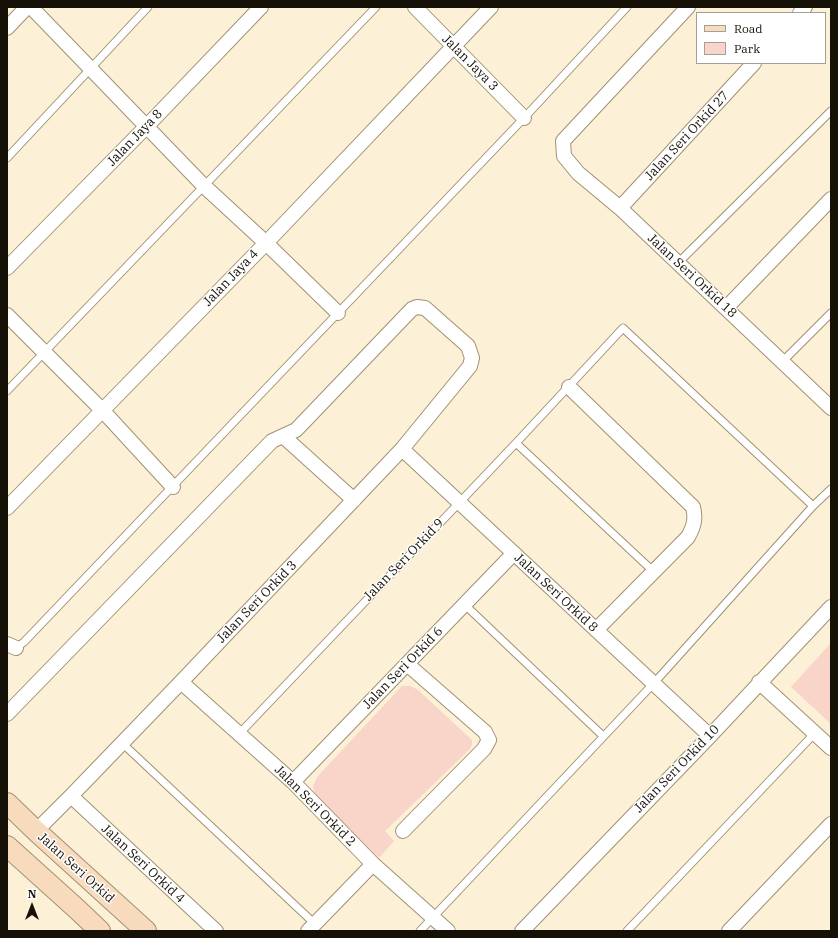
<!DOCTYPE html>
<html>
<head>
<meta charset="utf-8">
<style>
	body { margin:0 }
	#map { position:relative; width:838px; height:938px; overflow:hidden; background:#fcf0d6; font-family:"IBM Plex Serif",serif }
	canvas { display:block }
	.frame { position:absolute; inset:0; border:8px solid #161106; pointer-events:none }
	.legend { position:absolute; left:696px; top:12px; width:130px; height:52px; box-sizing:border-box; background:#fff; border:1px solid #a2a09b; margin:0; padding:5px 7px; list-style:none; font-size:12px; color:#161106 }
	.legend li { display:flex; align-items:center; gap:8px; height:20px }
	.legend b { width:20px; border:1px solid #a2a09b }
	.north { position:absolute; left:12px; top:886px; width:40px; height:40px; -webkit-text-stroke:3px #fff; paint-order:stroke; rotate:0deg; font-size:11px; font-weight:700; line-height:16px; text-align:center; color:#161106 }
	.north::after { content:''; display:block; margin:auto; width:14px; height:18px; background:#161106; clip-path:polygon(50% 0,100% 100%,50% 72%,0 100%) }
</style>
</head>
<body>
<div id="map">
<canvas width="838" height="938"></canvas>
<div class="frame"></div>
<ul class="legend">
<li><b style="height:5px;background:#f7dbbc"></b>Road</li>
<li><b style="height:11px;background:#f9d4c9"></b>Park</li>
</ul>
<div class="north">N</div>
</div>
<script>
const context = document.querySelector('canvas').getContext('2d');
context.lineJoin = 'round';
function fill(path, color) {
  context.fillStyle = color;
  context.fill(path, 'evenodd');
}
function stroke(path, color, width, dash) {
  context.strokeStyle = color;
  context.lineWidth = width;
  context.lineCap = dash ? 'butt' : 'round';
  context.setLineDash(dash || []);
  context.stroke(path);
}
function label(font, color, halo, rows, align = 'center') {
  context.font = font + ' "IBM Plex Serif",serif';
  context.lineWidth = 3;
  context.setLineDash([]);
  context.textBaseline = 'middle';
  context.strokeStyle = halo;
  context.fillStyle = color;
  for (const [text, x, y, turn = 0] of rows) {
    context.save();
    context.translate(x, y);
    context.rotate((+turn || 0) * Math.PI / 180);
    context.textAlign = isNaN(turn) ? turn : align;
    if (halo) context.strokeText(text, 0, 0);
    context.fillText(text, 0, 0);
    context.restore();
  }
}
const green = new Path2D(`
	M831,643V724L791,687Z
	M402,686H410L418,690L472,740V745L470,749L385,831L394,841L379,858L317,798C311,788 313,785 318,776Z`);
const service = new Path2D(`
	M7,158L148,7
	M678,263L831,111
	M782,362L831,313
	M7,391L376,7
	M516,443L654,572
	M464,604L603,736
	M16,648L24,642L524,118L627,7
	M239,734L516,443L623,328L813,506
	M122,743L315,924
	M420,931L654,683L813,506L831,489
	M627,931L815,733`);
const minor = new Path2D(`
	M31,7L203,185L266,243L338,313
	M415,7L524,118
	M688,7L563,141L564,156L578,173L620,208L831,408
	M800,13L805,7
	M7,28L27,7
	M620,208L754,63
	M7,268L146,127L261,7
	M726,308L831,199
	M7,315L103,411L173,487
	M569,387L693,507C696,519 694,526 688,537L596,630
	M283,436L354,500
	M402,449L710,736
	M7,508L266,243L491,7
	M7,644L16,648
	M181,682L293,782L373,864L448,931
	M759,682L831,748
	M7,714L272,441L296,430L412,309L417,307L425,308L468,346L472,358L470,366L402,449L181,682L71,796L36,831
	M293,782L514,553
	M71,796L216,931
	M403,831L484,749L489,740L485,732L407,664
	M308,931L373,864
	M522,931L710,736L831,607
	M729,931L831,824`);
const secondary = new Path2D(`
	M7,803L36,831L146,931
	M7,846L78,910L100,931`);
const streetNames = [
	["Jalan Jaya 3",470,63,45],
	["Jalan Seri Orkid 27",687,136,-47],
	["Jalan Jaya 8",135,138,-46],
	["Jalan Seri Orkid 18",692,276,43],
	["Jalan Jaya 4",231,278,-46],
	["Jalan Seri Orkid 9",404,560,-46],
	["Jalan Seri Orkid 8",556,593,43],
	["Jalan Seri Orkid 3",257,602,-46],
	["Jalan Seri Orkid 6",403,668,-46],
	["Jalan Seri Orkid 10",677,769,-46],
	["Jalan Seri Orkid 2",315,806,45],
	["Jalan Seri Orkid 4",143,864,43],
	["Jalan Seri Orkid",76,868,42]
];
fill(green, '#f9d4c9');
stroke(service, '#a09174', 9);
stroke(minor, '#a09174', 16);
stroke(secondary, '#a09174', 22);
stroke(service, '#fff', 7);
stroke(minor, '#fff', 14);
stroke(secondary, '#f7dbbc', 20);
label('13px', '#161106', '#fff', streetNames);
</script>
</body>
</html>
